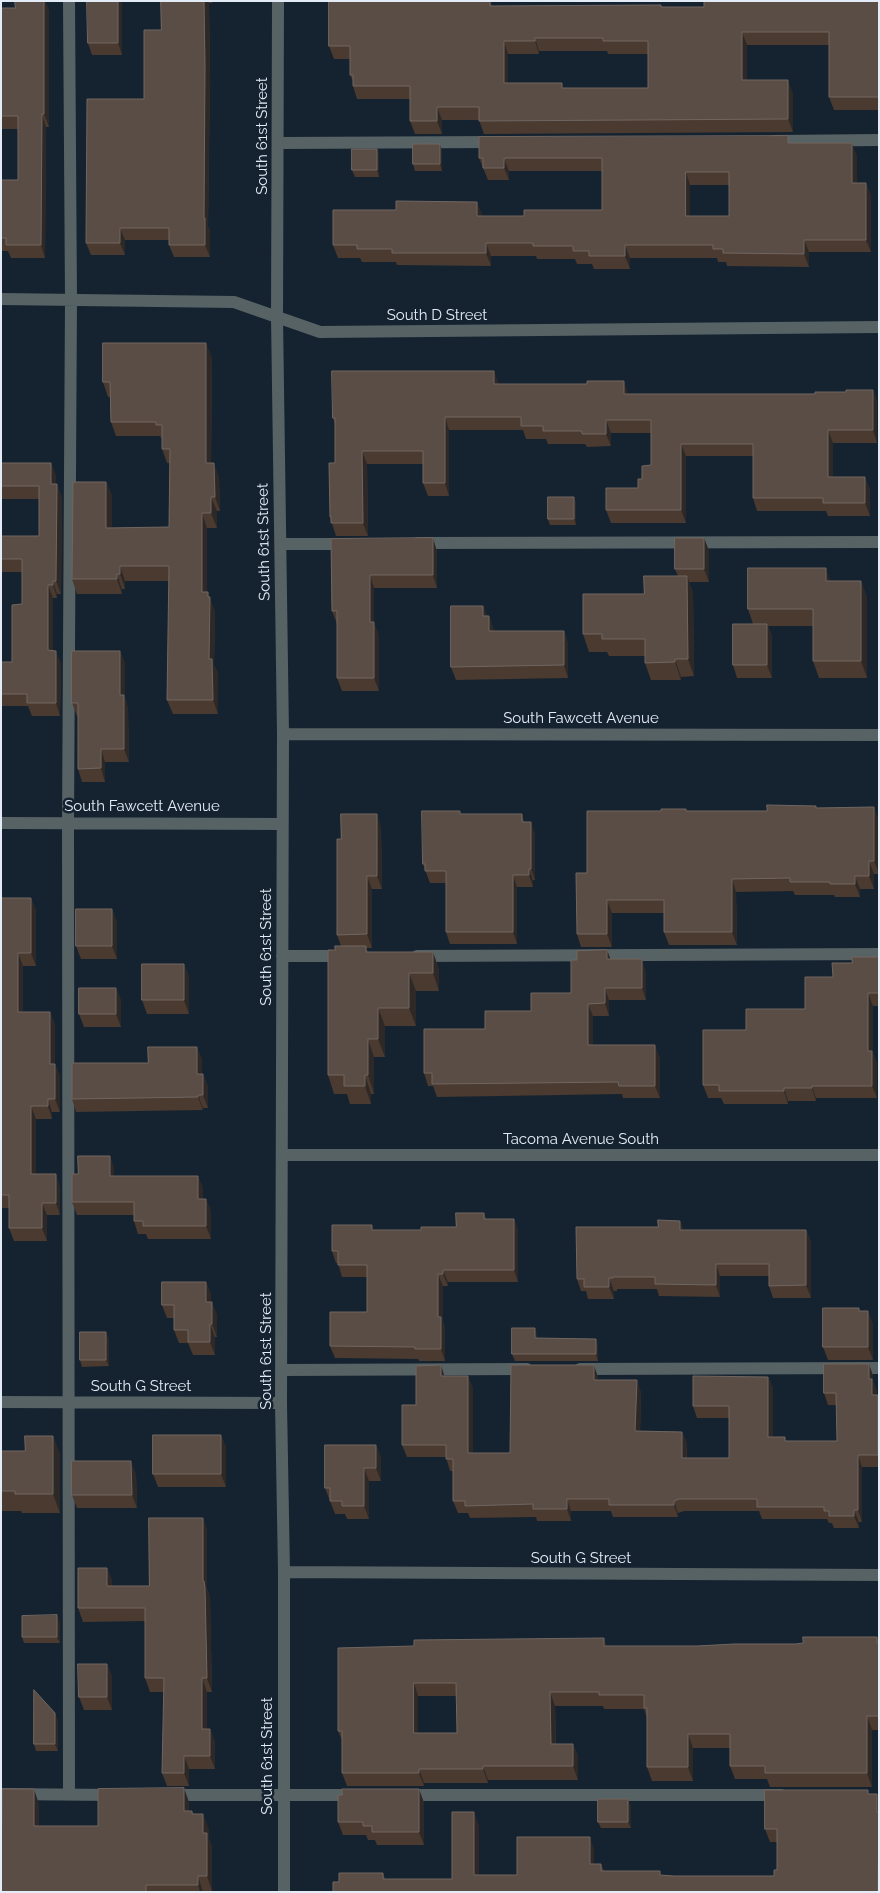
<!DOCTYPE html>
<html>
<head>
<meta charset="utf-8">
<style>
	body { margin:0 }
	#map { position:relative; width:880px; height:1893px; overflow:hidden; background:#152331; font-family:Raleway,sans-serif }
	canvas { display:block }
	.frame { position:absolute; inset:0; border:2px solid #e3ecf6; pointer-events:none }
</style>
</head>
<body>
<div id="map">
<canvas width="880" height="1893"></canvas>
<div class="frame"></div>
</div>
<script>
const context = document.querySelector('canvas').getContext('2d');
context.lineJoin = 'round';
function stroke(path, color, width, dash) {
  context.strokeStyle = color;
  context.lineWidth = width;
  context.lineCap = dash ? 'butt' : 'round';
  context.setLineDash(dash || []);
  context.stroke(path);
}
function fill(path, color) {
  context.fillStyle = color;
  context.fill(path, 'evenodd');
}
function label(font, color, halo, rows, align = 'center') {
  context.font = font + ' Raleway,sans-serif';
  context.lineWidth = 5;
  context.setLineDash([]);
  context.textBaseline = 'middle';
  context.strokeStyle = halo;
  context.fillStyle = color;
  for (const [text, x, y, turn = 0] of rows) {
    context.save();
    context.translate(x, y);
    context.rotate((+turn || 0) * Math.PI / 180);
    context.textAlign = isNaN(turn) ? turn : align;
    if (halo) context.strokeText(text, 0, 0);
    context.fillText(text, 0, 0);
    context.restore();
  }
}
const minor = new Path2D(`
	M69,1L71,299L68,822L69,1794
	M278,1L277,317L283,734L281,1403L284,1572V1892
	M774,141L879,140
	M279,143L496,142
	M1,299L234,302L320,332L879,327
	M418,543L879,542
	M281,544H348
	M283,734L879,735
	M1,823L282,824
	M282,956H345
	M417,956L879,954
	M283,1155H879
	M580,1369L879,1368
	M282,1370L527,1369
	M1,1402L281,1403
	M284,1572L879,1575
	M1,1794L114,1795
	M171,1795H359
	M404,1795H781`);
const wall = new Path2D(`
	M15,1H45L49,11V127H46L45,258H11L8,251H1V180H18V129H1V8H15Z
	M122,1V55H92L88,43Z
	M161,1H212V3H209L210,78L208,226L210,231V257H174L169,245V240H125V255H91L86,243L144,99L161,30Z
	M490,1L492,6L661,5L662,7H704L879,1V110H834L829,97V45H747V80L793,93V132L484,134L479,120H442V134H415L410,121V99H357L353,86V81L350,75V59H334L329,46ZM539,51H607L608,54H648V88H564L508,83V54H539Z
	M791,143L857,156V183H866L871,196V252H809V267L727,266L726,262H718L717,258H630V269H594L592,264H577L575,259H537L536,256H491V266L397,265L396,262H362L360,258H338L333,245L396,210L477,202L482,216H524L602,210V171H509V180H488L479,158ZM690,185H729V216H690Z
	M377,149L379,156V177H355L352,170Z
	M442,150V171H415L413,164Z
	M212,357L211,463L219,477L220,511H217V528H207V592L215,612L214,665L218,673V714H173L167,700L169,581H125V589H122V594H77L72,579L106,482L112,496V528L169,527L170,463H167L162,449V439L160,436H116L111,422L110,397H108L103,382Z
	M499,384L628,394H815L846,392L873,390L877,402V443H833V477L870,489V516H828L826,511H757L753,498V456H686V523H611L606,510L638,488L642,479L651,465V433H611V446L587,447L585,444H548L546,439H526L523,430H449V496H428L423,483V464H367L368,536H336L330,517L335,463V424L333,418Z
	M1,463H51L56,476V484L62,497L61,594H57V598H53V651L61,664L60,716H32L28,706H1V662H12L22,604V572H1V536H39V499H1Z
	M574,497L576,504V525H550L548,519Z
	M433,538L437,552V588H374V623L379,636V691H342L337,678V624L332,611L331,539Z
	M704,538L709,551V582H689L693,593L694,676L681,677V680H651L645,663V656H609L607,652H589L583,634L644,594L678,576L675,569Z
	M831,581H861L867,598V678H819L813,661V626H768L772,637V678H737L733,665L753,624L748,609Z
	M483,606L487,616H489L494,631H564L568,644V678L456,680L451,667Z
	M120,651L125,664V698L128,708L129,762H105V782H82L78,769V716H77L72,703Z
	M816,808L879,820V874H874V889H860V897H835L834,895H795L793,891L736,892L737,945H669L664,932V913H612V947H581L577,934L587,873L661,811L686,809L687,811H767Z
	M461,814H522L524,822L535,834V880H533V887H517V944H450L446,932V883H430L423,864Z
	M381,827L382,889H372V948H366L368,952H433L439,970V991H416V1026H385V1057H374V1094H371V1104H350L347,1094H334L328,1075L341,946L337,935L341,839Z
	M1,898H31L36,911V966H23V1012H50L55,1025V1064L60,1077V1112H52V1119H36V1174L60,1187V1215H47V1241H14L9,1228V1208H1Z
	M112,909L117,923V959H81L76,946Z
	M607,950L610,959L646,972V1000H609V1016H593V1045L660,1058V1098H623L622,1094L437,1097L433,1086H428L424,1073L485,1029L531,1011L571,993L577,960Z
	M879,957V1006H873V1053L877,1064V1098H816V1101H788V1104H724L721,1098H708L703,1085L746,1030L805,1009L833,977L852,963Z
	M184,964L189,977V1014H147L142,1000Z
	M116,988L121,1001V1027H84L79,1014Z
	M197,1047L202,1061V1074H203L208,1087V1108H203V1110L76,1112L72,1099L148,1063Z
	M110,1156L114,1169V1176H198L203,1189V1199H206L211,1212V1239H148L146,1234H138L134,1221V1215H77L72,1202L78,1174Z
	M484,1213L486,1219H514L518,1231V1282H448V1286H443V1321L445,1329V1361H419L418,1359L335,1358L330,1346L367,1312V1277H342L338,1263H336L332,1251L373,1230H421L456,1227Z
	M684,1230H806L811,1242V1298H773L769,1286V1276H720V1297L659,1296L657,1289H617V1291H614V1299H588L586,1291H581L577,1279Z
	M206,1282L211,1295V1302L217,1315V1337H215V1355H193L188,1343H179L174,1330V1318H167L162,1305Z
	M860,1311L873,1324V1360H828L823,1347Z
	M537,1335V1338L598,1345V1361H515L512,1354Z
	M109,1339V1366L82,1367L80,1360Z
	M869,1364L873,1376V1381L877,1392V1395L879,1398V1467H862V1522H859V1528H834L832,1523H829L827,1519H762L759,1511H684L678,1513V1517H613L611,1511H571V1521H537L536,1517L470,1518L468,1513H458L453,1501V1471H450L446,1457H407L402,1445L416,1405L445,1376L473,1388V1453H510L598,1377V1380L641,1392L640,1431L682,1432L687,1444V1458H729V1418H697L693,1406L768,1377L773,1389V1437L787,1441H837V1405H828L824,1393Z
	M221,1435L226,1448V1487H158L153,1474Z
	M53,1436L60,1455V1513H22L21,1511H1V1451H25Z
	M376,1445L381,1458V1481H369V1519H347L345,1514H335L325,1488Z
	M136,1474L137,1508H77L72,1495Z
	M203,1518L207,1531V1589L209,1594L210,1601L212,1692H207V1729H210L215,1742V1769H189V1786H167L162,1773L164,1692H150L145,1678V1621L83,1622L78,1608L107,1568L112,1581V1586H149Z
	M60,1622V1643H24L22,1637Z
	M877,1637L879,1640V1730H872V1787H770L767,1779H735L730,1766V1748H693V1781H652L647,1767V1718L644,1709H604L603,1706H555L556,1744H573L578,1757V1780H488V1783H424V1786H347L342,1773V1740L338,1731V1648L697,1646L796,1644ZM418,1696H457V1733H418Z
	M107,1664L112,1677V1710H84L79,1697Z
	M58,1720V1751H36L34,1744Z
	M419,1789L424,1803V1845H377L375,1840H368L366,1835H343L338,1822Z
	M869,1794H877L879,1798V1892L339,1882L383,1873L385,1879H452L479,1825V1875H517L594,1849V1864H601L604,1871L674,1876H774L777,1870V1842H770L765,1829Z
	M189,1802V1811H192L194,1814L209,1829V1839L212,1848V1891H203V1892H1L39,1804V1826H98Z
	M631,1806V1828H601L598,1822Z`);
const shadedWall = new Path2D(`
	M44,1H45L49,11V127L44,114Z
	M118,1H122V55L118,43Z
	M204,1H208L209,3L210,78L208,226L210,231V257L205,245L204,218Z
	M742,32L747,45V93L742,80Z
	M535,38L539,51V54L535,41Z
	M504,41L508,54V96L504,83Z
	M788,80L793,93V132L788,119Z
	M437,107L442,120V134L437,121Z
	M42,114L46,127L45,258L41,245Z
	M852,143L857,156V196L852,183Z
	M440,144L442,150V171L440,164Z
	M377,149L379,156V177L377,170Z
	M504,159L509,171V180L504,168Z
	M686,172L690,185V229L686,216Z
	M866,183L871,196V252L866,240Z
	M477,202L482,215V229L477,216Z
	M120,228L125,240V255L120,243Z
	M804,240L809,252V267L804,254Z
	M486,243L491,256V266L486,253Z
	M625,245L630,258V269L625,256Z
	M206,343L212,357L211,477L206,463Z
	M494,371L499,384H494Z
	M624,381L628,393L624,394Z
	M873,390L877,402V443L873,430Z
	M445,417L449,430V496L445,483Z
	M606,420L611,433V446L606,434Z
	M828,430L833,443V489L828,477Z
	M681,444L686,456V523L681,510Z
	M362,451L367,464L368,536L363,523Z
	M51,463L56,476V497L51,484Z
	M214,463L219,477L220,511L215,497Z
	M865,477L870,489V516L865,503Z
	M106,482L112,496V542L106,528Z
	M57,484L62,497L61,594L56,581Z
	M211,497L217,511V528L211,513Z
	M574,497L576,504V525L574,519Z
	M202,513L207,528V606L202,592Z
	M433,538L437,552V588L433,575Z
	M704,538L709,551V582L704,569Z
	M120,566L125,581V589L120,574Z
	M826,568L832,586L826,581Z
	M117,574L122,589V594L117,579Z
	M370,575L374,588V623L379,636V691L374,678L370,622Z
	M687,576L693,593L694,676L688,659Z
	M53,581L57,594V598L53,585Z
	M861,581L867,598V678L861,661Z
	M48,585L53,598V663L48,650Z
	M208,592L215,612L214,665L218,673V714L213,700L209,659Z
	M483,606L488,619L483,616Z
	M489,616L494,630V644L489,631Z
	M767,624L772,637V678L767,665Z
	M564,631L568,644V678L564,665Z
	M56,651L61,664L60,716L56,703Z
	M120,651L125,664V698L128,708L129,762L124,749L120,695Z
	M675,659L681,677V680L675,662Z
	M101,749L105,762V782L101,768Z
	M874,807L879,820V874L874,861Z
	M377,814L381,827L382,889L377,876Z
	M531,822L535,834V880L531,869Z
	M869,861L874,874V889L869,876Z
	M529,869L533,880V887L529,875Z
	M513,875L517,887V944L513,932Z
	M367,876L372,889V948L367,934Z
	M855,876L860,889V897L855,884Z
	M732,879L736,892L737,945L732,932Z
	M31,898L36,911V966L31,953Z
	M607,900L612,913V947L607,934Z
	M112,909L117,923V959L112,946Z
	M607,950L612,963L607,959Z
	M433,952L439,970V991L433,973Z
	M18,953L23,966V1025L18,1012Z
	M642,959L646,972V1000L642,988Z
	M184,964L189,977V1014L184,1000Z
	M409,973L416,991V1026L409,1008Z
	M116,988L121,1001V1027L116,1014Z
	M605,988L609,1000V1016L605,1003Z
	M868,993L873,1006V1053L877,1064V1098L872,1086L868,1051Z
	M588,1004L593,1016V1058L588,1045Z
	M378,1008L385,1026V1057L378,1039Z
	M50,1012L55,1025V1077L50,1064Z
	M368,1039L374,1057V1094L368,1075Z
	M655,1045L660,1058V1098L655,1086Z
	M197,1047L202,1061V1087L197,1074Z
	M55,1064L60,1077V1112L55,1099Z
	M203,1074L208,1087V1108L203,1095Z
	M365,1075L371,1094V1104L365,1086Z
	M812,1086L816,1098V1101L812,1088Z
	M784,1088L788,1101V1104L784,1091Z
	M198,1095L203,1108V1110L198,1097Z
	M48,1099L52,1112V1119L48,1106Z
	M31,1106L36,1119V1187L31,1174Z
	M110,1156L114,1169V1189L110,1176Z
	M56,1174L60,1187V1215L56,1203Z
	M198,1176L203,1189V1212L198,1199Z
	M206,1199L211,1212V1239L206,1226Z
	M42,1203L47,1215V1241L42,1228Z
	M514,1219L518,1231V1282L514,1270Z
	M680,1221L685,1233L680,1230Z
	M806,1230L811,1242V1298L806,1285Z
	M716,1264L720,1276V1297L716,1285Z
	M443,1270L448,1282V1286L443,1274Z
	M438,1274L443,1286V1321L445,1329V1361L441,1349L438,1317Z
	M609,1278L614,1291V1299L609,1287Z
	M206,1282L211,1295V1315L206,1302Z
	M212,1302L217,1315V1337L212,1324Z
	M868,1311L873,1324V1360L868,1347Z
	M210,1324L215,1337V1355L210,1342Z
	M535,1328L537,1335V1345L535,1338Z
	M106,1332L109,1339V1366L106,1360Z
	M596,1339L598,1345V1361L596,1354Z
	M869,1364L873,1376V1381L877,1392V1407L872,1395L869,1379Z
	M441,1365L445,1378L441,1376Z
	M594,1365L598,1377V1392L594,1380Z
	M468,1376L473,1388V1465L468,1453Z
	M768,1377L773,1389V1449L768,1437Z
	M637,1380L641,1392L640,1443L635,1431Z
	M878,1395L879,1398V1456L878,1455Z
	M682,1432L687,1444L686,1470L682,1458Z
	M221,1435L226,1448V1487L221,1474Z
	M53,1436L60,1455V1513L53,1494Z
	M376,1445L381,1458V1481L376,1468Z
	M858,1455L862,1467V1522L858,1510Z
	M131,1461L136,1474L137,1508L132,1495Z
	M364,1468L369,1481V1519L364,1506Z
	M567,1499L571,1511V1521L567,1509Z
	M674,1501L678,1513V1517L674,1505Z
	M854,1510L859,1522V1528L854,1516Z
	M203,1518L207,1531V1589L209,1594L210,1601L212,1692L207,1678L203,1581Z
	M107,1568L112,1581V1599L107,1586Z
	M57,1615L60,1622V1643L57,1637Z
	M604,1638L609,1652L604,1646Z
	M107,1664L112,1677V1710L107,1697Z
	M202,1678L207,1692V1742L202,1729Z
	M414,1683L418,1696V1747L414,1733Z
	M550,1692L555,1706L556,1757L551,1744Z
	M55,1713L58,1720V1751L55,1744Z
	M867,1716L872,1730V1787L867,1773Z
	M210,1729L215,1742V1769L210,1756Z
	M688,1734L693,1748V1781L688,1767Z
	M573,1744L578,1757V1780L573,1766Z
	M184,1756L189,1769V1786L184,1773Z
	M483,1766L488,1780V1783L483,1769Z
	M419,1769L424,1783V1786L419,1773Z
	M184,1788L189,1802V1825L184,1811Z
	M34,1789L39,1804V1841L34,1826Z
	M419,1789L424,1803V1845L419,1832Z
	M877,1794L879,1798V1816L877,1812Z
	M628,1799L631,1806V1828L628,1822Z
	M474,1812L479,1825V1888L474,1875Z
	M203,1814L209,1829V1839L212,1848V1891L207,1876L203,1833Z
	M878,1835L879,1837V1892H878Z
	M590,1837L594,1849V1877L590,1864Z
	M198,1876L203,1892H200L198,1885Z`);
const building = new Path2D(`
	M15,1H44V114H42L41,245H6V238H1V180H18V116H1V8H15Z
	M87,1H118V43H88Z
	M161,1H204L205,65L204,218H205V245H169V228H120V243H86L87,99H144V30H161Z
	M329,1H490V6L661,5V7H704V1H879V97H829V32H742V80H788V119L479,121V107H437V121H410V86H353V75H350V46H329ZM535,38H603V41H648V88H562V83H504V41H535Z
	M788,136V143H852V183H866V240H804V254L723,253V249H713V245H625V256H589V251H573V246H533V243H486V253H392V249H357V245H333V210H396V201L477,202V216H524V210H602V158H506L504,159V168H483V158H479V137ZM686,172H729V216H686Z
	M413,144H440V164H413Z
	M352,149H377V170H352Z
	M103,343H206V463H214L215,497H211V513H202V592H208V597H210L209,659H212L213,700H167L169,566H120V574H117V579H72L73,482H106V528L169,527L170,449H162V425H156V422H111L110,382H103Z
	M332,371H494V384H587V381H624V394H815V392H846V390H873V430H828V477H865V503H823V498H753V444H681V510H606V488H638V479H642V466L651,465V420H606V434H582V431H543V426H521V417H445V483H423V451H362L363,523H331V517H330L329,463H335V418H333Z
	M1,463H51V484H57L56,581H53V585H48V650L56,651V703H27V694H1V662H12V605L22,604V559H1V536H39V486H1Z
	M548,497H574V519H548Z
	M433,538V575H370V622H374V678H337V611H332L331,539Z
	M675,538H704V569H675Z
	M748,568H826V581H861V661H813V609H748Z
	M644,576H687L688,659H675V662L645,663V639H602V634H583V594H644Z
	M451,606H483V616H489V631H564V665L451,667Z
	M733,624H767V665H733Z
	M72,651H120V695H124V749H101V768L78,769V703H72Z
	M767,805L816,806V808L874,807V861H869V876H855V884H830V882H790V878L732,879V932H664V900H607V934H577L576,873H587V811H661V809H686V811H767Z
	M422,811H460V814H522V822H531V869H529V875H513V932H446V871H425V864H423Z
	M341,814H377V876H367V934L337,935V839H341Z
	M1,898H31V953H18V1012H50V1064H55V1099H48V1106H31V1174H56V1203H42V1228H9V1195H1Z
	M76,909H112V946H76Z
	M335,946H366V952H433V973H409V1008H378V1039H368V1075H365V1086H344V1075H328V950H335Z
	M607,950V959H642V988H605V1003L588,1004V1045H655V1086H619L618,1082L432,1084V1073H424V1029H485V1011H531V993H571V960H577V951Z
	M852,957H879V993H868V1051H872V1086H812V1088H784V1091H719V1085H703V1030H746V1009H805V977H833L832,963H852Z
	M142,964H184V1000H142Z
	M79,988H116V1014H79Z
	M148,1047H197V1074H203V1095H198V1097L72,1099V1063H148Z
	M78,1156H110V1176H198V1199H206V1226H143V1221H134V1202H72V1174H78Z
	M456,1213H484V1219H514V1270H443V1274H438V1317H441V1349H415V1347L330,1346V1312H367V1265H338V1251H332V1225H372V1230H421V1227H456Z
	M658,1220L680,1221V1230H806V1285L769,1286V1264H716V1285L655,1284V1277H613V1278H609V1287H584V1279H577L576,1227H658Z
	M162,1282H206V1302H212V1324H210V1342H188V1330H174V1305H162Z
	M823,1308H859V1311H868V1347H823Z
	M512,1328H535V1338L596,1339V1354H512Z
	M80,1332H106V1360H80Z
	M824,1364H869V1379H872V1395H878V1455H858V1510H854V1516H829V1511H824V1507H757V1499H679L674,1501V1505H609V1499H567V1509H533V1504L465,1506V1501H453V1459H446V1445H402V1405H416V1366L441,1365V1376H468V1453H510L511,1365H594V1380H637L635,1431L682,1432V1458H729V1406H693V1376L768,1377V1437H785V1441H837L836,1393H824Z
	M153,1435H221V1474H153Z
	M25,1436H53V1494H15V1491H1V1451H25Z
	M325,1445H376V1468H364V1506H342V1501H330V1488H325Z
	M72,1461H131L132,1495H72Z
	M149,1518H203V1581H204L205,1588L207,1678H202V1729H210V1756H184V1773H162L164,1678H145V1608H78V1568H107V1586H149Z
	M57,1615V1637H22V1616Z
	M803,1637H877V1643H879V1716H867V1773H765V1766H730V1734H688V1767H647V1708H644V1695H599V1692H550L551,1744H573V1766H483V1769H419V1773H342V1731H338V1648L414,1646V1640L604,1638V1646H697L734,1644H796L803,1643ZM414,1683H456L457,1733H414Z
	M78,1664H107V1697H79Z
	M34,1690L55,1713V1744H34Z
	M184,1788V1811H192V1814H203V1833H207V1876H198V1885H146V1892H1L2,1789H34V1826H98V1789Z
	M342,1789H419V1832H372V1826H363V1822H338V1795H342Z
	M765,1790H868V1794H877V1812H879L878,1892H333V1882H339V1873H383V1879H452V1812H474V1875H517V1837H590V1864H601V1871H660V1875L674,1876H774V1870H777V1829H765Z
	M598,1799H628V1822H598Z`);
const streetNames = [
	["South 61st Street",262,136,-90],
	["South D Street",437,315],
	["South 61st Street",264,542,-91],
	["South Fawcett Avenue",581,718],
	["South Fawcett Avenue",142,806],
	["South 61st Street",266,947,-90],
	["Tacoma Avenue South",581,1139],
	["South 61st Street",266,1351,-90],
	["South G Street",141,1386],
	["South G Street",581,1558],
	["South 61st Street",267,1756,-90]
];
stroke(minor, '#576265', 12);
fill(wall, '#4a3a30');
fill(shadedWall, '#2e2927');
fill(building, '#5a4d45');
stroke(building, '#706661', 1);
label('15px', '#e3ecf6', '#152331', streetNames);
</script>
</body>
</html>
